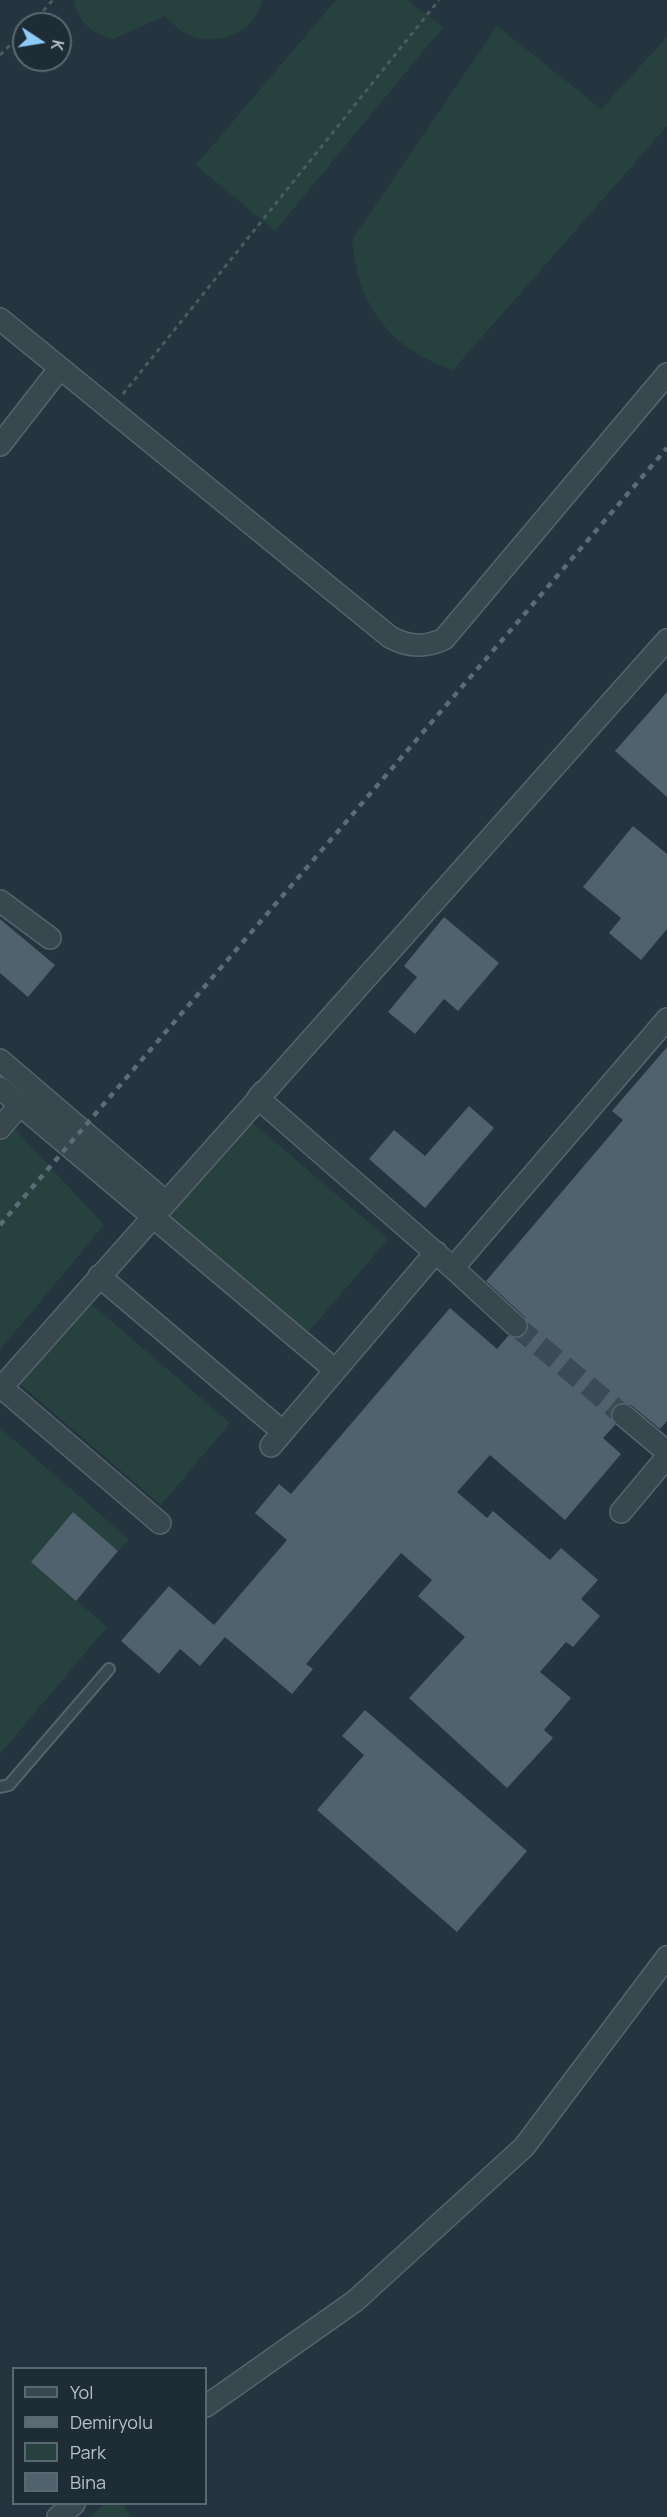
<!DOCTYPE html>
<html>
<head>
<meta charset="utf-8">
<style>
	body { margin:0 }
	#map { position:relative; width:667px; height:2517px; overflow:hidden; background:#253540; font-family:Manrope,sans-serif }
	canvas { display:block }
	.legend { position:absolute; left:12px; top:2367px; width:195px; height:138px; box-sizing:border-box; background:#1e2c35; border:2px solid #5a6871; margin:0; padding:8px 10px; list-style:none; font-size:18px; color:#b5c1ca }
	.legend li { display:flex; align-items:center; gap:12px; height:30px }
	.legend b { width:30px; border:2px solid #5a6871 }
	.north { position:absolute; left:12px; top:12px; width:60px; height:60px; box-sizing:border-box; background:#1e2c35; border:2px solid #5a6871; border-radius:50%; rotate:102deg; font-size:16px; font-weight:700; line-height:24px; text-align:center; color:#b5c1ca }
	.north::after { content:''; display:block; margin:auto; width:21px; height:27px; background:#8dcaf8; clip-path:polygon(50% 0,100% 100%,50% 72%,0 100%) }
</style>
</head>
<body>
<div id="map">
<canvas width="667" height="2517"></canvas>
<ul class="legend">
<li><b style="height:8px;background:#39474f"></b>Yol</li>
<li><b style="height:8px;background:#5b6c76"></b>Demiryolu</li>
<li><b style="height:16px;background:#27413f"></b>Park</li>
<li><b style="height:16px;background:#50626d"></b>Bina</li>
</ul>
<div class="north">K</div>
</div>
<script>
const context = document.querySelector('canvas').getContext('2d');
context.lineJoin = 'round';
function fill(path, color) {
  context.fillStyle = color;
  context.fill(path, 'evenodd');
}
function stroke(path, color, width, dash) {
  context.strokeStyle = color;
  context.lineWidth = width;
  context.lineCap = dash ? 'butt' : 'round';
  context.setLineDash(dash || []);
  context.stroke(path);
}
const green = new Path2D(`
	M74,0H262C256,31 221,47 191,36C181,32 173,24 165,16L113,39C92,34 77,21 74,0Z
	M336,0H407L443,27L275,231L196,165Z
	M497,26L601,109L667,37V126L453,370C390,349 358,306 352,240Z
	M246,1117L388,1239L304,1337L162,1216Z
	M13,1127L104,1225L0,1350V1142Z
	M89,1302L230,1423L161,1505L19,1383Z
	M0,1428L129,1539L118,1551L73,1513L31,1562L107,1627L0,1754Z
	M105,2504H122L132,2517H90Z`);
const building = new Path2D(`
	M667,692V797L615,751Z
	M633,826L667,854V929L641,960L609,933L621,918L583,887Z
	M444,917L499,963L458,1011L444,999L415,1034L388,1012L417,977L404,966Z
	M0,919L55,965L28,997L0,973Z
	M667,1047V1421L660,1429L631,1405L619,1403L614,1406L610,1413L615,1425L603,1438L621,1454L565,1520L490,1455L457,1492L487,1518L493,1511L550,1560L561,1548L598,1580L581,1599L600,1616L573,1647L566,1642L540,1672L571,1698L544,1730L553,1738L507,1788L409,1698L465,1637L418,1596L432,1580L401,1553L306,1664L313,1669L292,1694L225,1637L200,1666L180,1649L159,1674L121,1641L169,1586L214,1625L287,1540L255,1513L279,1484L291,1494L450,1308L497,1349L508,1336L519,1338L526,1334L528,1328L525,1317L486,1281L623,1120L612,1111Z
	M469,1106L494,1128L425,1208L369,1159L394,1130L425,1156Z
	M73,1512L118,1551L76,1601L31,1562Z
	M365,1710L527,1851L457,1932L317,1810L364,1755L342,1736Z`);
const minorTunnel = new Path2D(`
	M516,1326L623,1415`);
const path = new Path2D(`
	M31,24L53,0
	M0,55L24,31
	M123,394L439,0`);
const service = new Path2D(`
	M0,1787L9,1785L109,1669`);
const minor = new Path2D(`
	M0,319L390,637C408,647 425,648 444,639L667,374
	M0,445L60,368
	M0,901L50,938
	M0,1060L166,1202
	M0,1088L335,1370
	M263,1092L258,1098L453,1268L667,1019
	M0,1128L20,1105
	M453,1268L516,1326
	M99,1276L283,1432
	M1,1387L160,1523
	M0,1389L667,640
	M623,1415L667,1452
	M271,1446L436,1252
	M621,1512L667,1457
	M206,2406L355,2301L524,2147L667,1957
	M58,2517L74,2504`);
const rail = new Path2D(`
	M0,1225L667,448`);
fill(green, '#27413f');
fill(building, '#50626d');
stroke(minorTunnel, '#3b4a55', 21, [21, 10]);
stroke(service, '#57646d', 14);
stroke(minor, '#57646d', 24);
stroke(path, '#475e5d', 3, [4.5, 4.5]);
stroke(service, '#39474f', 10);
stroke(minor, '#39474f', 21);
stroke(rail, '#5b6c76', 4.5, [6, 6]);
</script>
</body>
</html>
